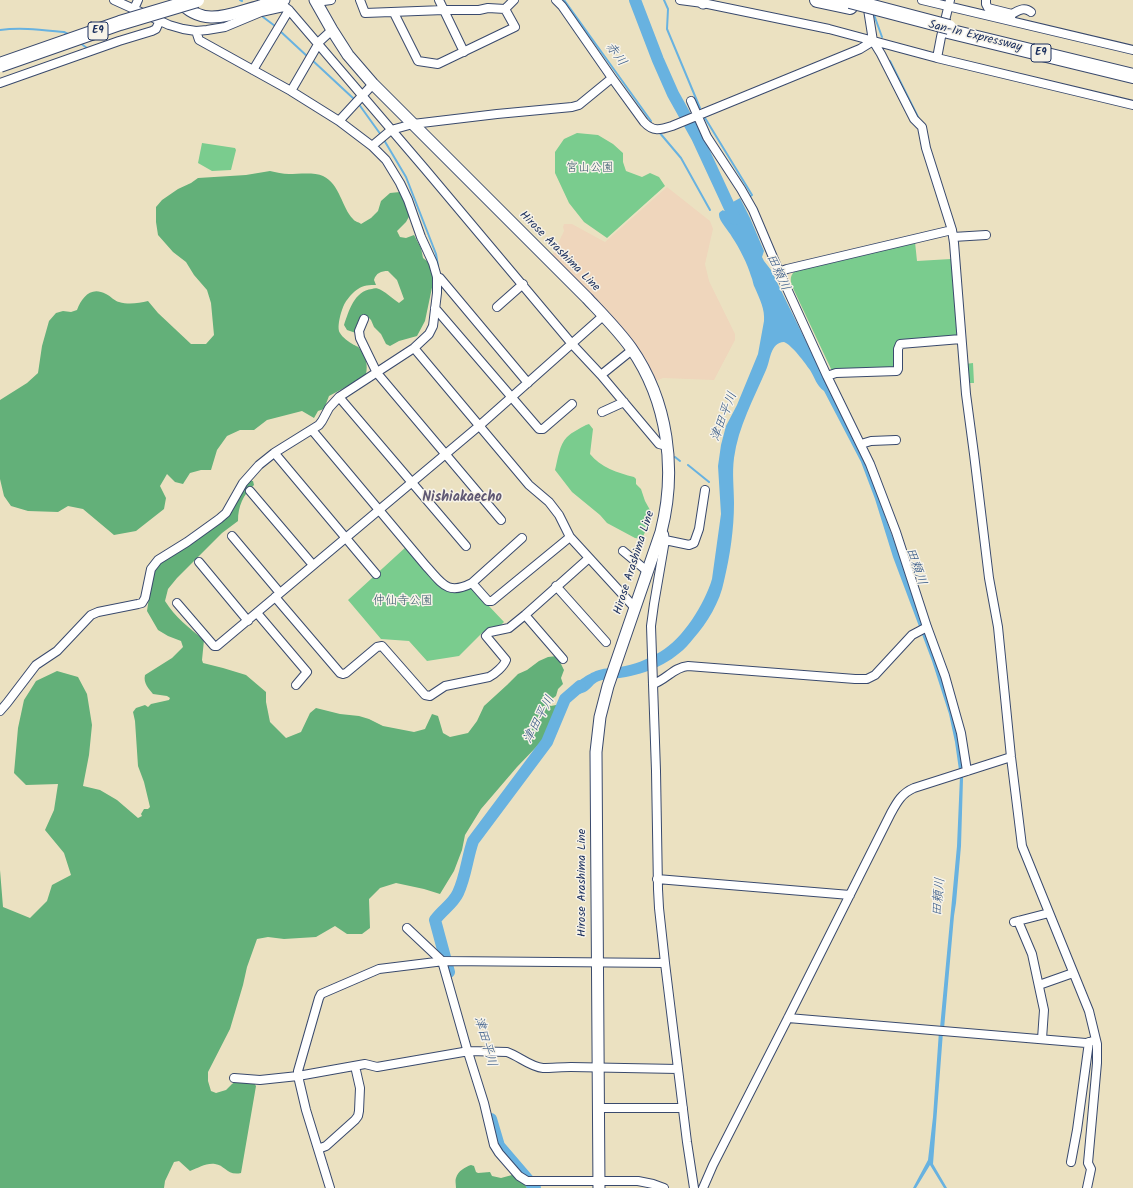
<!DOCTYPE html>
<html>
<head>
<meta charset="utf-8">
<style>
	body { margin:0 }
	canvas { display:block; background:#ebe1c1 }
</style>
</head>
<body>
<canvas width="1133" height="1188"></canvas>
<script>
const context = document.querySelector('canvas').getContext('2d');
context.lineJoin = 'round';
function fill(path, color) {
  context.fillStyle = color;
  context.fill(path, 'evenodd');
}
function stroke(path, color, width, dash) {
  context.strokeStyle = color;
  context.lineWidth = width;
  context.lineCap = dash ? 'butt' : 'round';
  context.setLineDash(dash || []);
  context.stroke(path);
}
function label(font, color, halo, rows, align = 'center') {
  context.font = font + ' Kalam,"Klee One",sans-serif';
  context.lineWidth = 3;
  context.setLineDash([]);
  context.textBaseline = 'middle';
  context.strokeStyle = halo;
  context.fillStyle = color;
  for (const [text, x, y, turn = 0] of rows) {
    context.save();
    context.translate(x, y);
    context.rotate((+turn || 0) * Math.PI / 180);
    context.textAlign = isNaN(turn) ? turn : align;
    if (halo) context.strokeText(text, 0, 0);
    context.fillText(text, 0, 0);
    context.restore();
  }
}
const built = new Path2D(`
	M667,187L710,221L713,229L705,264L709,281L735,334V340L714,380L663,378L656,381L644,360L551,258L564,231L563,227L564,224H572L605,242Z`);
const green = new Path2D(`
	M577,133L598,135L613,144L623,153V162L626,171L642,177L650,173L659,177L665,186L607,238L584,222L569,203L555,173V152L564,139Z
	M202,143L235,148L236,150L231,170L212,171L198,163Z
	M915,242L917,261L951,259L957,338L898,342L894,370L832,371L792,286C790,279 790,275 796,270Z
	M973,363L974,383H967L965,364Z
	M589,424L593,429L590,454C600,467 618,473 634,477L636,479V484L641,489L645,501L650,510L645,532L642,539L635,538L607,523L600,515L572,492L555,470C558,459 559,445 567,437C572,432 579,429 586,425Z
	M407,546L443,587H471L504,622L500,626L490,627L482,633L459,656L427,661L409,641L381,639L348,600Z`);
const forest = new Path2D(`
	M270,171C276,172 283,174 289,174C298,174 315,172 323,176C340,184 342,208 353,219C355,222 359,222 361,224L371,218L378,211L381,201L390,193L400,192L406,202L410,215L406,222L397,231L400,237L406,238L414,235L421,248L423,258L432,265L434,278L425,321L417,336L399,341L390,346L386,344L381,334L374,327L371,320L368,317L363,316L356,333L347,330L344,325C349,311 354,291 372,289C374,288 378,288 381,290C387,293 393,299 399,303L404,299L397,280L388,271C381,271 376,273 374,280L376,285C370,285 363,285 358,289C353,292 348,298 345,303C342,308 336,327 340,333C342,337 349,342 354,345C354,345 359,347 359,348C366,354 368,366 366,374L357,381L329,396L324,409L318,411L314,418L302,411L267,420L254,430H240L227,436L217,450L211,470H201L190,473L183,484L175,482L167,474L160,486L166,498L164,509L136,531L114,535L83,509L68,506L58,512L28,511L11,506L4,496L0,479V400L27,383L38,373L42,346L49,321L56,313L63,311L71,312L77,310C82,297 91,286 106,294C111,296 114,301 119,302C129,305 139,303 148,301L158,313L191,344H206L214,335L211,303L207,290L194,275L186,262L173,252L158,235L156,222V207L162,200L178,189L191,183L198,178L246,175Z
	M250,481H253L254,485C243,495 238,506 238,521L222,533L177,578L168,589L165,601C175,617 189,628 204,640L202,660L203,663L223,668L246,675L266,692V702L270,722L286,738L301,732L310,713L316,708L340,714L359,716L369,719L383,726L414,732L425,729L432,714L438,716L443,733L450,737L468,733L477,721L484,706L507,685L518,674L527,670L539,661L548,657L557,656L564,670L561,678L563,684L558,689L556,696L549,701L548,705L551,706L556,705L559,706L555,717L541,742L517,767L481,809L465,835L462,850L454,871L440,894L424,889L396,883L380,888L369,899L370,928L362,934H347L335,926L316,937L284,939L268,937L257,939L247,967L243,985L230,1029L208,1072V1081L211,1091L216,1093L226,1090L232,1084L238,1080L254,1083L256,1086L241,1173C227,1176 225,1165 215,1164C205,1163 199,1168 190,1171L179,1161L174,1162L165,1181L164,1188H0V870L3,907L30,918L47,901L52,885L71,875L64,853L45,830L54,810L58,784L26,785L14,773L18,728L24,700L36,681L57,671L78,677L87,694L92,725L89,755L83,786L100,790L117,800L138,818L142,816L141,814L144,809H148L150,807L144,782L138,766L135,721L133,712L136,708L145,705L148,707L151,704L169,700L170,698L167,696L153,694C149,689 143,683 145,675L172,658L183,647L181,641L168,636L158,630L147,611L153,570L159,563L192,542L237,497Z
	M471,1165L474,1166L476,1172L478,1173L490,1172L492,1176L501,1178L512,1175L515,1176L524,1183L527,1188H456C456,1185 455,1180 456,1178C458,1171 465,1167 471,1165Z`);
const water = new Path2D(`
	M740,198L750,218L764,251L762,257L764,261L771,270L866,464L898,552L949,700L957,730L963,769L959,770L955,742L949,714L932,661L893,557L875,499L861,462L824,391C816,385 815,378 810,370C805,363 792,345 784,342C770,343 771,359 766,370C754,398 738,427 734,458C732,473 734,488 734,503C734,529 730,556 724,581C720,602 707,623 693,639C677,660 652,672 626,677C618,679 608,678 599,681C593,683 591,689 585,692C580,694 573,696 568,698C569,695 570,691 571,689C575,682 591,672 599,670C605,668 613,668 620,667C634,665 648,659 660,652C683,639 705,603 712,579L721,514L718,466L721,445L726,426L737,405L758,354L764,321C765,309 760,300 755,288C753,285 753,280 751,276C747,263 740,249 732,237C729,231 719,221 719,215C719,212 720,212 723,210L724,211H726L724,207Z
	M960,776H963V779L961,846L956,903L954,916L944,1029L940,1028L957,846Z
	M939,1031L943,1032L933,1164L947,1188H944L930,1165L916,1188H913L928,1160L933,1117Z`);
const stream = new Path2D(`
	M240,0L242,1
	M564,0L651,121
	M664,0L668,9L667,29L700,108
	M873,12L882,37
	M263,17L275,26
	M0,30C21,27 43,30 64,32L70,35
	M280,31L308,57
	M80,43L87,48
	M312,60L354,99
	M890,61L919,119
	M358,103L381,135
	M705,118L752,195L748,198
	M659,132L681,158L710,210
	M384,140L406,177L436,254L438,266
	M675,457L680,461
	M688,465L709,482`);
const river = new Path2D(`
	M635,0L658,60L673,94L697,137L735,219
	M449,972L435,920C442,910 453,904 458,893C466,876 467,858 473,841L547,742L565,699L580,686
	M491,1119L499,1146L535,1188`);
const street = new Path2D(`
	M114,0L169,25L183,29L196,31L207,30L225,27L261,12L279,8L285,7L289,10L425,169L572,344L601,375L659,444L667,446
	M360,0L365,13L444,10H479L488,8L505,9L514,0
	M439,0L464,52
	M556,0L562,6L612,78L644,122C653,132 660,130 672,126L860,49L873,41
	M680,0L703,3L829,29L937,58L1133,105
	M922,0L1133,50
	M986,0V4L988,8L1012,14L1010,20
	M316,2L331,0
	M867,3L873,41L881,54L914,119L922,127L926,148L952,230L954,243L966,394L974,454L989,578L998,627L1011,757L1022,846L1089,1011L1097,1044V1063L1088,1163L1091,1169L1087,1188
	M134,9L138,0
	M394,13L418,61L438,64L515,27L505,9
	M1012,14C1018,11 1024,6 1031,12
	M937,58L941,37L950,0
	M253,70L289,10
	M0,83L119,41L152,31L156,29L160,20
	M291,91L320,41L332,30
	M691,101L707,137L741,189L753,210L778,269L827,376L870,464L896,532L927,627L945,676L961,733L967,771
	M339,121L373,84
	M372,146L391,130L413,124L497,114L572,107L579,105L612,78
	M953,237L986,235
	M779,272L787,269L952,230
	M437,277L440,278L528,383
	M497,307L523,284
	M435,308L539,429H543L572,404
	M364,319L359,331L360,338L377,373L501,520
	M414,348L529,485L549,502L559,515L570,537L635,608
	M601,375L632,350
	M827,376L836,373L897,371L898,369V349L900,344L961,339
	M339,397L466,546
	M602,412L624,402
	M312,430L426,566C442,583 447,596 472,583L488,601H492L570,537
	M861,444L871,441L896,440
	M277,456L376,574
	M250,491L313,565
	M661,532L664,534L665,540L654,604L651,626L656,771L658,889L659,908L665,963L687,1142L694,1188
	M232,536L280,593
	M665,540L689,545L694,543L699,529L705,490
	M623,551L647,571
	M199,562L248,621
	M472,583L522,538
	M556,586L606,642
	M275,597L340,673L343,674L346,673L377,647L382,646L425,695L430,696L445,686L489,677C495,674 504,666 506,660L486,636L490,632L509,628L525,615L589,558
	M177,603L214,646H217L479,426L603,316
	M257,613L307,672L296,685
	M525,615L563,659
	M653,684C666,680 674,667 688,666L855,679H867L875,675L912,635L927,627
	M0,711L7,703L36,665L57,651L91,615L98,612L138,604L142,603L145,598L151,569L158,560L187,542L219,519L226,513L243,483L259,465L274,453L319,425L322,421L329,408L339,397L414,348L429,334L433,326L437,293V277L433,263L421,237L408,200L400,183L386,160L372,146L339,121L291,91L199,40L196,31
	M657,879L850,895
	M1018,921L1032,954L1044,1010L1042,1039
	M1014,922L1049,913
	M407,928L442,961L467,1049L484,1103L494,1145L499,1153L519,1176L527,1181H638L653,1184L664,1188
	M1039,985L1073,973
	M788,1018L1086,1043L1096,1040
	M234,1078L260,1080L298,1076L365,1064L377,1067L469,1051L507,1052C519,1056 530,1067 543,1068C552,1068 562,1067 571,1067C607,1068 642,1068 678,1069
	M598,1108H683
	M318,1149L326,1146L355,1120L358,1116L359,1111L360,1088L355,1066
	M1071,1162L1077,1130L1089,1042
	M330,1188L306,1110L298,1076V1071L319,998L321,994L379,969L444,961L665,963
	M703,1188L713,1165L788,1018L891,813C897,802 902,793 914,788L1011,757`);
const secondary = new Path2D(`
	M178,0C203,29 230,14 260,6C268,3 276,2 284,0
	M315,0L332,30L348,55L373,84L587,298C602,314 618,330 631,348C668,401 677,470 661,532L608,686L600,717L596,752L599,1188
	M702,0L703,3`);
const highway = new Path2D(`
	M817,0L850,7
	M948,31L1133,76`);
const highwayBridge = new Path2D(`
	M850,1L949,27
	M0,65L120,23L197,0`);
const shields = [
	[98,31,20],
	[1041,53,20]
];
const shieldNames = [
	["E9",98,31],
	["E9",1041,53]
];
const streetNames = [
	["San-In Expressway",975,37,14],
	["Hirose Arashima Line",559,252,45],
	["Hirose Arashima Line",635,563,-72],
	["Hirose Arashima Line",583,883,-90]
];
const parkNames = [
	["宮山公園",590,169],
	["仲仙寺公園",403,602]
];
const waterNames = [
	["赤川",615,55,54],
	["田頼川",777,273,65],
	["津田平川",725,417,-69],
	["田頼川",915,567,71],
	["津田平川",540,720,-62],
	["田頼川",940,897,-85],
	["津田平川",484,1042,74]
];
const quarterNames = [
	["Nishiakaecho",462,499]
];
fill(built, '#efd6bc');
fill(green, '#7acc8e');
fill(forest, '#63b079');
fill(water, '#68b2e0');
stroke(stream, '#68b2e0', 2);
stroke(river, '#68b2e0', 12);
stroke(street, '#3a4a6d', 10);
stroke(secondary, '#3a4a6d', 13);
stroke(highway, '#3a4a6d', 16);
stroke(street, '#fff', 8);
stroke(secondary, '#fff', 11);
stroke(highway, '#fff', 14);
stroke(highwayBridge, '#3a4a6d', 16, []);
stroke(highwayBridge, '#fff', 14);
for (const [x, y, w] of shields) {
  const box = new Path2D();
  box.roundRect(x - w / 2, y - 9, w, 18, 3);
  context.fillStyle = '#f7f3e8';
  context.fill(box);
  stroke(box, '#1b2f5e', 1);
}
label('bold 11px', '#1b2f5e', null, shieldNames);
label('12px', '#1b2f5e', '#f7f3e8', streetNames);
label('12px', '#33566a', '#f7f3e8', parkNames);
label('italic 13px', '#325685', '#f7f3e8', waterNames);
label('bold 14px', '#605974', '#f7f3e8', quarterNames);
</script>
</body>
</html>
